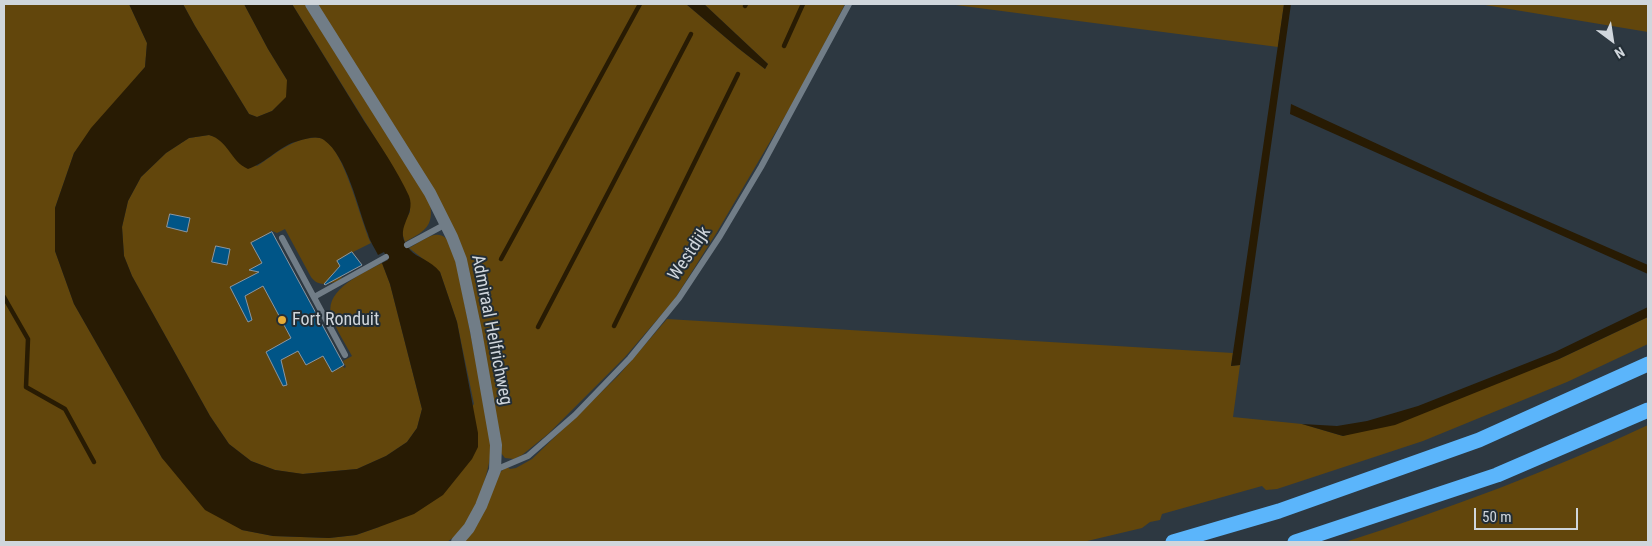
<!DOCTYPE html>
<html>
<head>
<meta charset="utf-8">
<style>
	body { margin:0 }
	#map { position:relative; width:1652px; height:546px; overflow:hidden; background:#2d3841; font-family:"Roboto Condensed",sans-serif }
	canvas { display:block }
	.frame { position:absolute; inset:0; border:5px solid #d0d6dc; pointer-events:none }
	.north { position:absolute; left:1587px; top:15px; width:50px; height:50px; -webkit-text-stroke:4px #232e36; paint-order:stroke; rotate:149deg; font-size:14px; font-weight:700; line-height:20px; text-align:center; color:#d0d6dc }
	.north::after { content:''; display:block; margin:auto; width:18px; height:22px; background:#d0d6dc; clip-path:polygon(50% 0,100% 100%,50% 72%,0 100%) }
	.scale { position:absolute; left:1474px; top:508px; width:104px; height:22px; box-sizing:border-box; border:2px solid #d0d6dc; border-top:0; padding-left:6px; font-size:15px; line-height:18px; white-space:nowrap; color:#d0d6dc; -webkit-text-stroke:4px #232e36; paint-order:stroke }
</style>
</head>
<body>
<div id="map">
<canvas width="1652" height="546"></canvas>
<div class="frame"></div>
<div class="north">N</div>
<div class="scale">50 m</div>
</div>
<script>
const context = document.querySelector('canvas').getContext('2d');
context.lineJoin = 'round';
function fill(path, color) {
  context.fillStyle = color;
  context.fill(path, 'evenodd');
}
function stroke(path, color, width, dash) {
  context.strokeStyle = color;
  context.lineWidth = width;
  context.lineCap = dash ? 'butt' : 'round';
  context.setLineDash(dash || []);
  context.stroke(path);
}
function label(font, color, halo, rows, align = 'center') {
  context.font = font + ' "Roboto Condensed",sans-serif';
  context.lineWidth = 4;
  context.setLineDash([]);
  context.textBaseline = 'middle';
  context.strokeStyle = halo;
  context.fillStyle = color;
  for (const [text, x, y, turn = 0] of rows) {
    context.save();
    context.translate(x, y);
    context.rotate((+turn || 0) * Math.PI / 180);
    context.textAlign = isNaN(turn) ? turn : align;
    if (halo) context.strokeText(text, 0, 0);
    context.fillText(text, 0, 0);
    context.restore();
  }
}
const green = new Path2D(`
	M4,4H129L147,43L145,67L74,153L55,208V251L74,304L162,458L242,530L273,536L329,538L356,535L379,527L474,404L457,322L440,272L409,248C428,238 441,223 454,250L492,444C488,476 476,524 447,542H4Z
	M183,4H244L268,49L287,80V97L272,111L257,117L249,114L195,26Z
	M292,4H305L429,199C435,225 427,230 405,242L402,233L403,224L410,212L409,197L390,162Z
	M315,4H686L738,48L765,69L768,64L704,4H845L798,94L717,232L674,300L625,357L548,434L522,455L514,459L505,458L501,453L465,261Z
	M948,4H1284L1278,47Z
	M1479,4H1648V32Z
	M209,135L219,138L227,148L257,166C274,155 292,139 312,138C314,137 321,138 323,139C345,150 360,220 371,243L353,252L360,265L343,274L340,281C329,283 319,288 311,277L285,229L277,233L270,230L344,368L346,367L343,361L352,356C346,345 334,326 331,314C325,289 365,272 382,263L390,284L422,409L417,428L407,442L386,456L357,469L302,474L275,470L251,461L229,444L210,416L132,276L124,256L122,227L128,201L141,177L166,153L189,138Z
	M1648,317V344L1567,382L1423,441L1277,489L1266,490L1262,486L1162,514L1160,520L1150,522L1142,528L1083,542H461L496,475L507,467L510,469L516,468L532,459L618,376L667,319L1233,353L1231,366L1240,365L1233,417L1302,424L1343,436L1559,359Z
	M1648,425V542H1345C1448,509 1550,471 1648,425Z`);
const water = new Path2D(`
	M129,4H183L195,26L249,114L257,117L272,111L286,97L287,80L268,49L244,4H292C316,43 340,82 364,121C380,145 397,170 409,196C417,217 391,228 410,250C417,258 431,260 440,272L457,322L478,433V447L472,459L443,495L414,514L379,527L356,535L329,538L273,536L242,530L205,510L162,458L74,304L55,251V208L74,153L91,128L145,67L147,43ZM209,135C229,141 230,161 248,169C266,163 281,145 298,141C306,139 317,135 324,140C347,156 358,209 368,234C370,242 375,248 378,255L384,252L388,260L382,263L390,284L422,409L417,428L407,442L386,456L357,469L303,474L275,470L251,461L229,444L210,416L132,276L124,256L122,227L128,201L141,177L166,153L189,138Z
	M686,4H704L768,64L765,69L738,48Z
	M1284,4H1291L1240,365L1231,366Z
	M1291,104L1490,196L1648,265V274L1290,114Z
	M1648,307V317L1559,359L1395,425L1343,436L1302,424L1337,426L1367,421L1418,406L1555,352Z`);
const stream = new Path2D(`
	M745,6L746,4
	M784,46L803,4
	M501,259L640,4
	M4,297L28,339L26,387L65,409L94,462
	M614,326L738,74
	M538,327L691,34`);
const building = new Path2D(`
	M170,214L190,218L187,232L167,227Z
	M272,232L344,365L332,372L323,356L306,365L298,351L281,360L287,385L283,386L266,352L291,338L263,286L245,296L252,320L248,322L230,287L259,272L249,270L262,263L251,243Z
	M216,246L230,249L227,265L212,262Z
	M352,252L362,265L325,285L324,284L340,266L337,261Z`);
const lane = new Path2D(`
	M282,238L345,355
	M407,245L446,224
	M314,297L386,257
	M495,470L528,456L575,415L630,358L679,298L720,236L761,167L849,4`);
const street = new Path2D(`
	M311,4L430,193L452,237L461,260L476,331L496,445L495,470L481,506L469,528L457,542`);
const highway = new Path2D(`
	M1173,542L1279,511L1479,440L1648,364
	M1295,542L1497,475L1648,410`);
const markers = [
	[282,320,5,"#e7ac37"]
];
const streetNames = [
	["Westdijk",690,254,-56],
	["Admiraal Helfrichweg",491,330,79]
];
const poiNames = [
	["Fort Ronduit",292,320]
];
fill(green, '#62460c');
fill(water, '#281b03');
stroke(stream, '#281b03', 4.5);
fill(building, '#005587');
stroke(building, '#8a96a1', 1);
stroke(lane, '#717d87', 6);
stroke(street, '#717d87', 12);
stroke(highway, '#5bb5fb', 15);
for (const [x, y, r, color] of markers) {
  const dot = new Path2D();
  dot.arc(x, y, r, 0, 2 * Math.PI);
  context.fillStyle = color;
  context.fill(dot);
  stroke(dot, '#232e36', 2);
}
label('18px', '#d0d6dc', '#232e36', streetNames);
label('18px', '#d0d6dc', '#232e36', poiNames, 'left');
</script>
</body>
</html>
